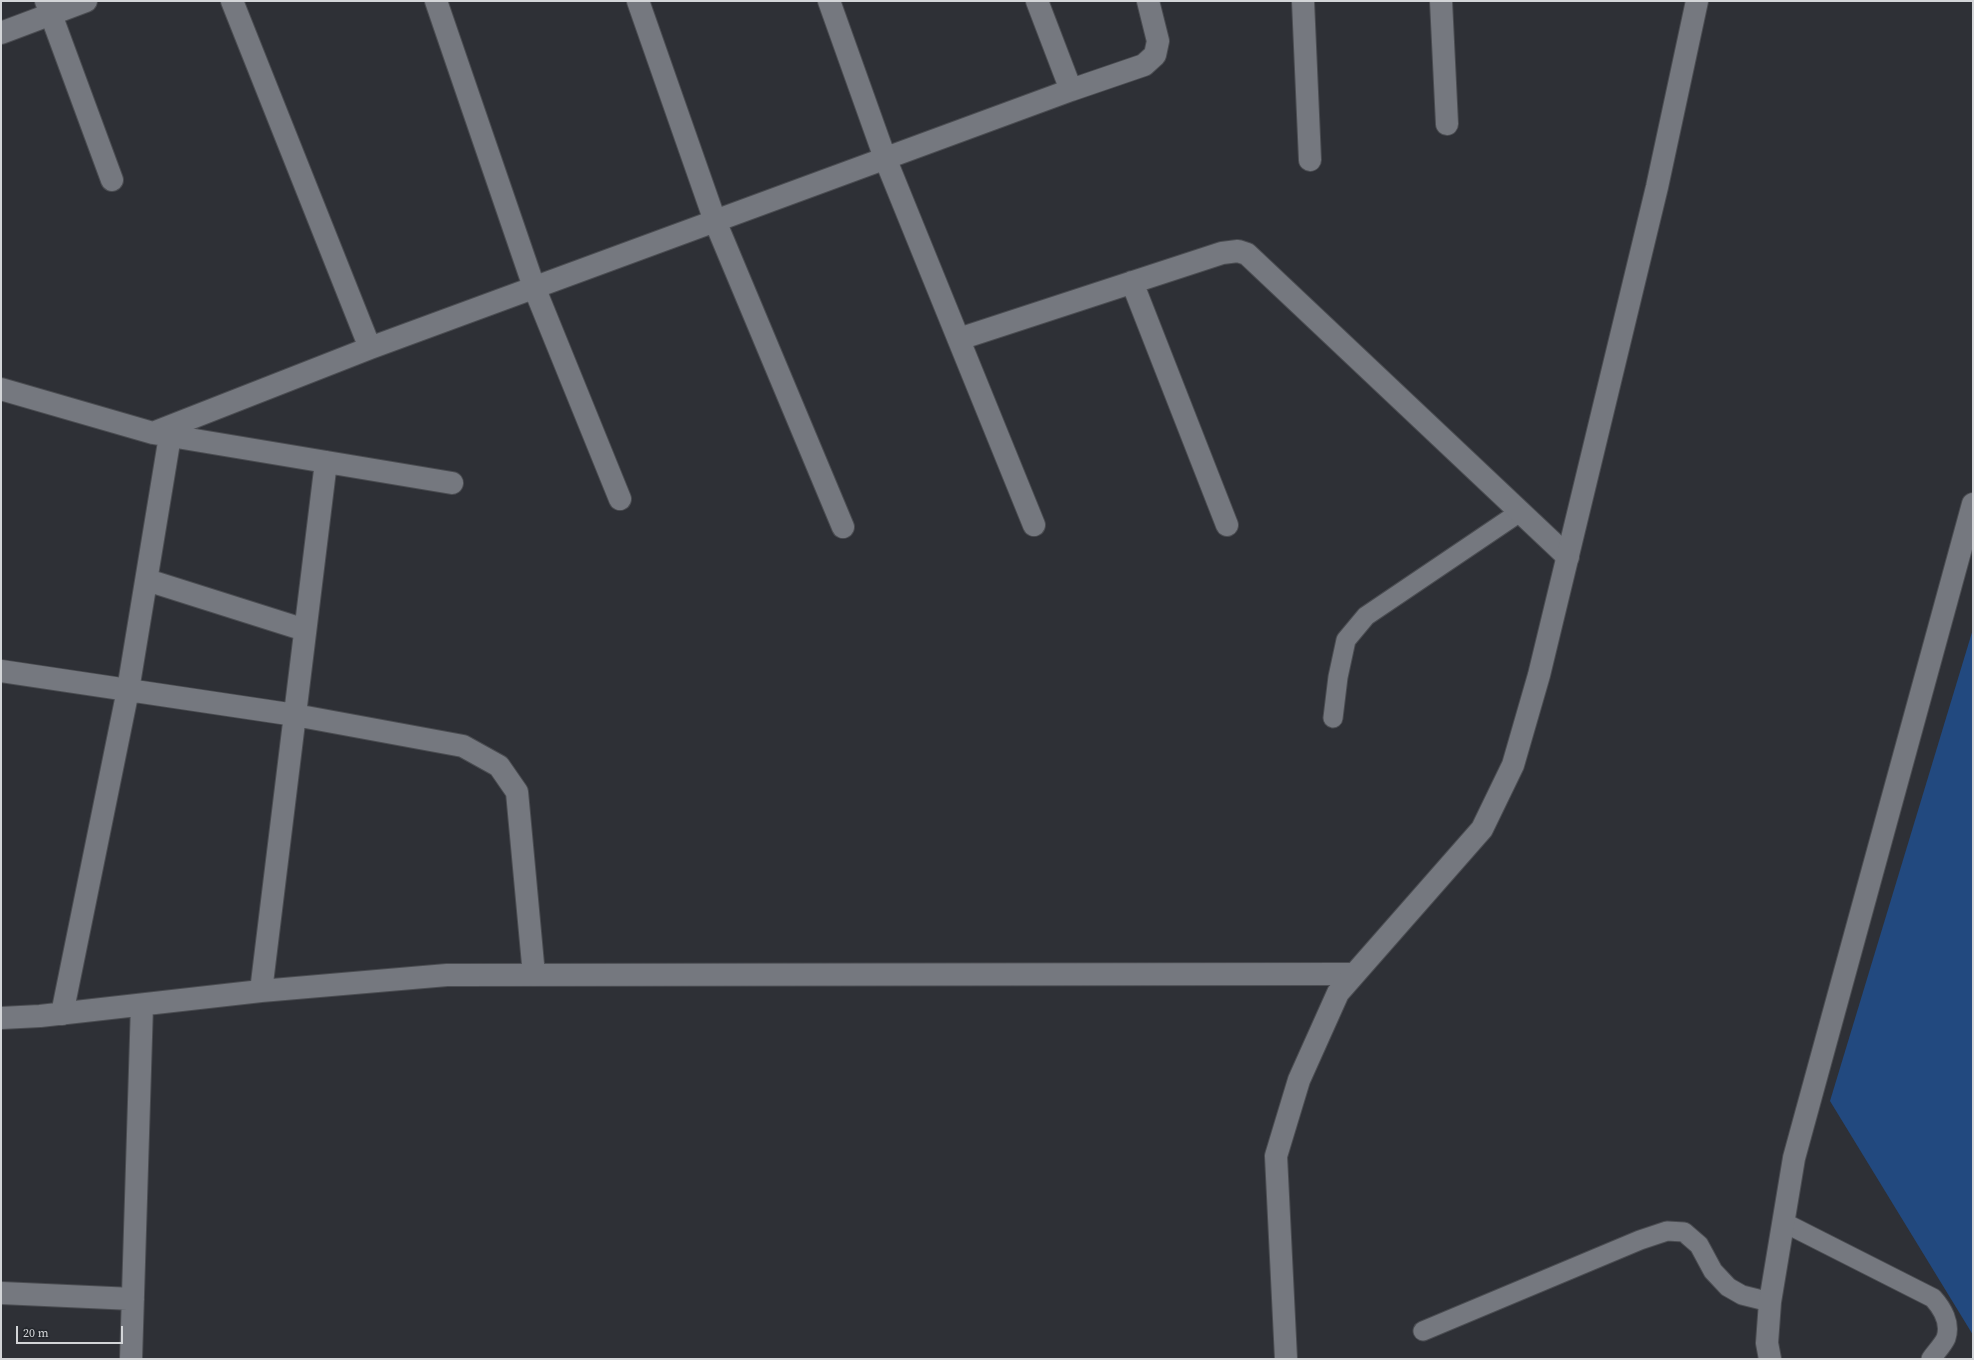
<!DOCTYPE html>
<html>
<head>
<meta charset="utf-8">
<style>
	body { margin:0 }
	#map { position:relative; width:1974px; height:1360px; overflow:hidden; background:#2e3036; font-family:"Source Serif 4",serif }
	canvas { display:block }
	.frame { position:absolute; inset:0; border:2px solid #d3d5d8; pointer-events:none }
	.scale { position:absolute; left:16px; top:1326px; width:107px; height:18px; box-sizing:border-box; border:2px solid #d3d5d8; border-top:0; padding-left:5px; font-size:12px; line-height:14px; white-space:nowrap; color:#d3d5d8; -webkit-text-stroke:3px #24272c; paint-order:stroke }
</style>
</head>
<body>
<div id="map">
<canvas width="1974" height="1360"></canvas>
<div class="frame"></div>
<div class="scale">20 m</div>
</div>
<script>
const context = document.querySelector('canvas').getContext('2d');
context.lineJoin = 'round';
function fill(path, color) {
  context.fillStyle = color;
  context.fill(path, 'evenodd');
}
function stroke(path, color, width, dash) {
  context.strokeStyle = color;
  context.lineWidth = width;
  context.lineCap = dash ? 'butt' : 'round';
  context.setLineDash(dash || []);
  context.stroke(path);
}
const water = new Path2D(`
	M1973,629V1335L1830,1101Z`);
const service = new Path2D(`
	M1333,718L1338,677L1346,640L1366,616L1520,512
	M1783,1222L1933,1298C1942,1308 1951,1323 1946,1338C1943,1345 1935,1353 1931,1359
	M1423,1331L1640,1240L1667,1231L1684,1232L1699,1245L1713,1271L1728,1287L1742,1295L1770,1302`);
const minor = new Path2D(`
	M46,1L112,180
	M232,1L370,348
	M436,1L534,287L620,499
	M638,1L715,221L843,527
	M829,1L885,158L1034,525
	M1037,1L1071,90
	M1303,1L1310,160
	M1441,1L1447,124
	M1,33L86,1
	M1132,282L1227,525
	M959,339L1222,253L1238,251L1247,254L1568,557
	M1,389L153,433L452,483
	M153,433L370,348L1071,90L1144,65L1155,55L1158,41L1148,1
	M147,580L305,630
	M1,671L295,715L463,746L499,766L517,792L534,975
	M261,991L326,462
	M62,1014L128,690L170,436
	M1,1018L40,1016L261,991L447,975L1354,974
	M1,1293L133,1299
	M131,1359L142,1005
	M1770,1359L1767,1343L1770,1302L1794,1158L1973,504`);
const tertiary = new Path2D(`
	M1286,1359L1276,1156L1299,1080L1338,993L1482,829L1513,765L1539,675L1657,187L1697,1`);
fill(water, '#22497f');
stroke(service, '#4b4d52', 21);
stroke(minor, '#4b4d52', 24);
stroke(tertiary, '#4b4d52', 24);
stroke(service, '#75787f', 19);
stroke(minor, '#75787f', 22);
stroke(tertiary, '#75787f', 22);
</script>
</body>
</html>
